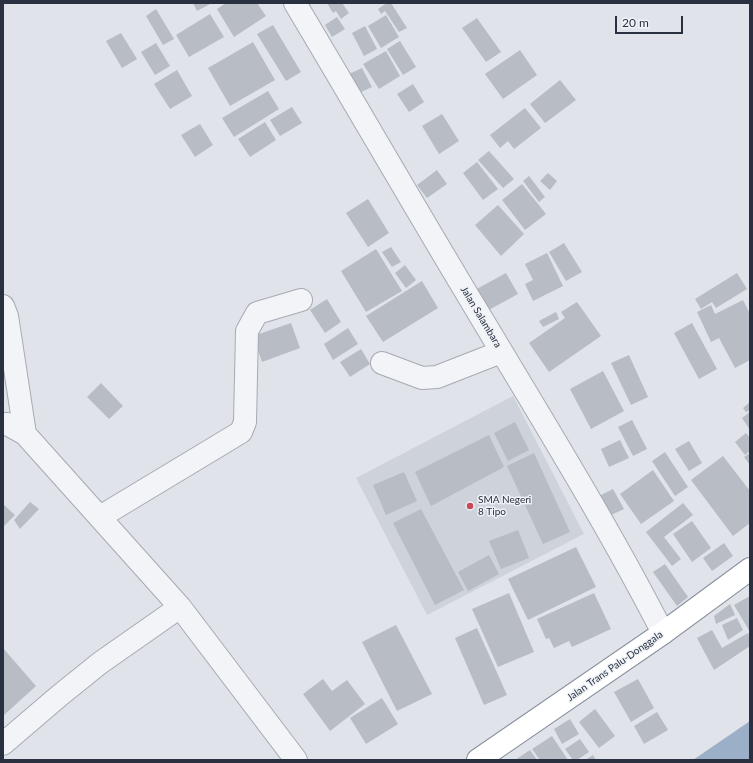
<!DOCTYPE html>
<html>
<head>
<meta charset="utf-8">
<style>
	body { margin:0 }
	#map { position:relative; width:753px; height:763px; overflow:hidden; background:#e0e3e9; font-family:Lato,sans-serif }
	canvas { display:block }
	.frame { position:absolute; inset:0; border:4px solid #29303f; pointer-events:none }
	.scale { position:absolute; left:615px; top:16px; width:68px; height:18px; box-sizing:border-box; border:2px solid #29303f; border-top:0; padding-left:5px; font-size:12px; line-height:14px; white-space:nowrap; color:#29303f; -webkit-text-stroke:3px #eff2f6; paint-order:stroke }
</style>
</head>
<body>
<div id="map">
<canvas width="753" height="763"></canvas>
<div class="frame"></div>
<div class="scale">20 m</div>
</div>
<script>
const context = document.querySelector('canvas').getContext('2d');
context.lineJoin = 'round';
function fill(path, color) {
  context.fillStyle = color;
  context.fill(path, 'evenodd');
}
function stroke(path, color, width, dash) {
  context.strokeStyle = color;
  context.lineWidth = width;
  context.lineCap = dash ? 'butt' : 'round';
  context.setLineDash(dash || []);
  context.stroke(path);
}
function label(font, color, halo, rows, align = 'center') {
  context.font = font + ' Lato,sans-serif';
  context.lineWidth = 3;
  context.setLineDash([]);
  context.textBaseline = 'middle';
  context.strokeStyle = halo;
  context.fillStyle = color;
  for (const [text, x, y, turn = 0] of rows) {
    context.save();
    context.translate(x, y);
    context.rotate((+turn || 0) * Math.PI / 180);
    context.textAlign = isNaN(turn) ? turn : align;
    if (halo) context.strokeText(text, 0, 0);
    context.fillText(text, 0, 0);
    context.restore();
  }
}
const built = new Path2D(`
	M513,396L584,534L427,615L356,478Z`);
const water = new Path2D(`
	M750,721V760H693Z`);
const building = new Path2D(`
	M193,3H212L197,11Z
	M226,3H257L266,16L234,37L217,9Z
	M327,3H342L349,13L341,19L336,11L333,13Z
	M387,3H391L407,28L399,32L385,11L381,14L378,9Z
	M156,9L174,39L163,45L146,16Z
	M210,14L224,37L189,57L176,35Z
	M386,15L399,37L381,48L368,26Z
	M337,17L345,29L332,37L325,25Z
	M477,18L501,52L486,62L462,28Z
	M273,25L301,72L286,81L257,34Z
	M365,26L377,49L364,56L352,33Z
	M121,33L137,59L122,68L106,41Z
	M400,41L416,67L403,75L387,49Z
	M253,42L275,80L230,106L208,68Z
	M156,43L170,66L155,75L141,52Z
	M520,50L537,75L503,99L485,74Z
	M386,51L400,76L379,89L363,64Z
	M362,68L372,87L359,93L349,74Z
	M177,70L192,96L170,109L154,84Z
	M560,80L576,100L545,123L530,104Z
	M413,84L424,102L409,112L397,94Z
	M268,91L279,109L234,137L222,118Z
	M292,107L302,123L280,136L270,120Z
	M525,108L541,128L514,149L508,141L500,148L490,135Z
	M442,114L459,141L439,154L422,126Z
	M265,122L276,140L250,157L238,139Z
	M200,124L213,145L195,157L181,135Z
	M489,151L514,179L503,188L478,160Z
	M477,162L498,189L483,200L463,173Z
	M437,170L447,184L427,198L417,185Z
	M548,173L557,181L550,190L540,181Z
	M529,176L545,197L539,202L523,181Z
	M522,184L546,214L525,230L502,200Z
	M368,199L389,233L368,247L346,213Z
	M498,205L524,234L501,256L475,225Z
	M564,243L582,272L566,281L549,252Z
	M391,247L401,262L392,267L382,252Z
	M376,249L402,291L366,312L341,271Z
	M547,253L563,286L533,301L525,284L533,280L525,264Z
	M405,265L416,280L406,288L395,273Z
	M506,273L518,294L485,312L473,291Z
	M737,273L747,289L716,308L712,302L701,309L695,299Z
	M422,281L438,308L383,342L366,316Z
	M327,299L341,322L325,333L310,310Z
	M743,300L750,314V360L735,368L719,338L711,342L697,312L711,305L715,314Z
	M577,302L601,336L549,372L529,343L565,318L561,312Z
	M556,312L559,319L543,327L539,321Z
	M291,323L300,348L262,362L253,336Z
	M692,323L717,369L699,379L674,333Z
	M348,328L358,344L333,360L324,344Z
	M361,349L370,364L350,377L340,362Z
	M629,355L648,397L631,405L611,363Z
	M603,371L624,411L591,429L570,389Z
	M101,383L123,406L109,419L87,397Z
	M750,402V410L746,412L743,408Z
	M750,412V430L742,418Z
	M632,420L647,449L633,456L618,427Z
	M515,422L529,450L508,461L494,433Z
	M746,433L750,438V451L745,455L735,442Z
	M489,435L504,467L431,506L415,472Z
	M620,440L629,458L609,467L601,449Z
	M689,441L702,463L689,471L675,449Z
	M665,452L688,487L675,496L652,461Z
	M534,453L570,532L543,544L507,466Z
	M750,453V465L744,457Z
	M723,456L750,491V523L733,536L691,480Z
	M653,470L674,501L641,524L620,494Z
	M404,472L417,501L386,515L373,485Z
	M613,489L624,509L609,516L599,496Z
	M30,502L39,509L20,529L14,520Z
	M683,503L693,515L664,537L681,559L672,566L646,532Z
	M3,504L15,515L3,527Z
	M421,509L464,590L435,605L393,523Z
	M692,521L711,548L692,562L673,534Z
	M518,530L529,558L501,569L489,541Z
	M724,543L733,556L712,571L703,558Z
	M576,547L596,587L528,620L508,579Z
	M489,555L499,574L468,591L458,572Z
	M665,564L688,597L677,606L653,572Z
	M509,593L534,652L498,667L472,609Z
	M594,593L611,629L572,647L569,641L554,648L549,638L546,639L537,619Z
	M750,596V632L734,605Z
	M730,604L735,615L716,624L714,616Z
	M737,618L743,630L728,640L722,625Z
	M396,625L432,694L397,711L362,642Z
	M477,628L507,695L484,705L455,638Z
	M712,630L722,648L748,633L750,637V646L714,670L697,638Z
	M3,648L36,686L3,716Z
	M323,679L332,691L347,680L365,704L330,731L303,694Z
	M638,679L654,708L631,722L614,692Z
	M382,698L398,724L366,744L350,718Z
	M595,709L615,736L599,748L579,722Z
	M657,712L668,730L644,744L634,726Z
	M570,719L579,734L562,744L554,729Z
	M552,736L568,760H540L532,749Z
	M580,739L589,752L577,760H573L565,749Z
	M530,750L537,760H515Z
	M593,755L596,760H585Z`);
const minor = new Path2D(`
	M295,3C356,105 415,208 476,309C540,416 606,522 663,633
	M3,306L7,316L25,434
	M382,363L422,378L437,377L501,352
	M3,424H7L25,434L180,607L296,760
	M100,517L241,432L245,422L247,331L257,313L301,300
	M3,744L59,696L100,663L180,607`);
const trunk = new Path2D(`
	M478,760L663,633L750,569`);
const markers = [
	[470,506,4,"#ca4856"]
];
const streetNames = [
	["Jalan Salambara",481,317,59],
	["Jalan Trans Palu-Donggala",615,666,-35]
];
const poiNames = [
	["SMA Negeri",478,500],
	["8 Tipo",478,512]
];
fill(built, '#ced2da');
fill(water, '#9cafc8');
fill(building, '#b7bcc5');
stroke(minor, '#a5aab3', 24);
stroke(trunk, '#88909f', 24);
stroke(minor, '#f3f4f7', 22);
stroke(trunk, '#fff', 22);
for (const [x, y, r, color] of markers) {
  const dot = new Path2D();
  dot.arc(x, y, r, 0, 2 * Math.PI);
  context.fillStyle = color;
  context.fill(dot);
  stroke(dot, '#eff2f6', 1.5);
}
label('10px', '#29303f', '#eff2f6', streetNames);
label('10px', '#29303f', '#eff2f6', poiNames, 'left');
</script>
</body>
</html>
